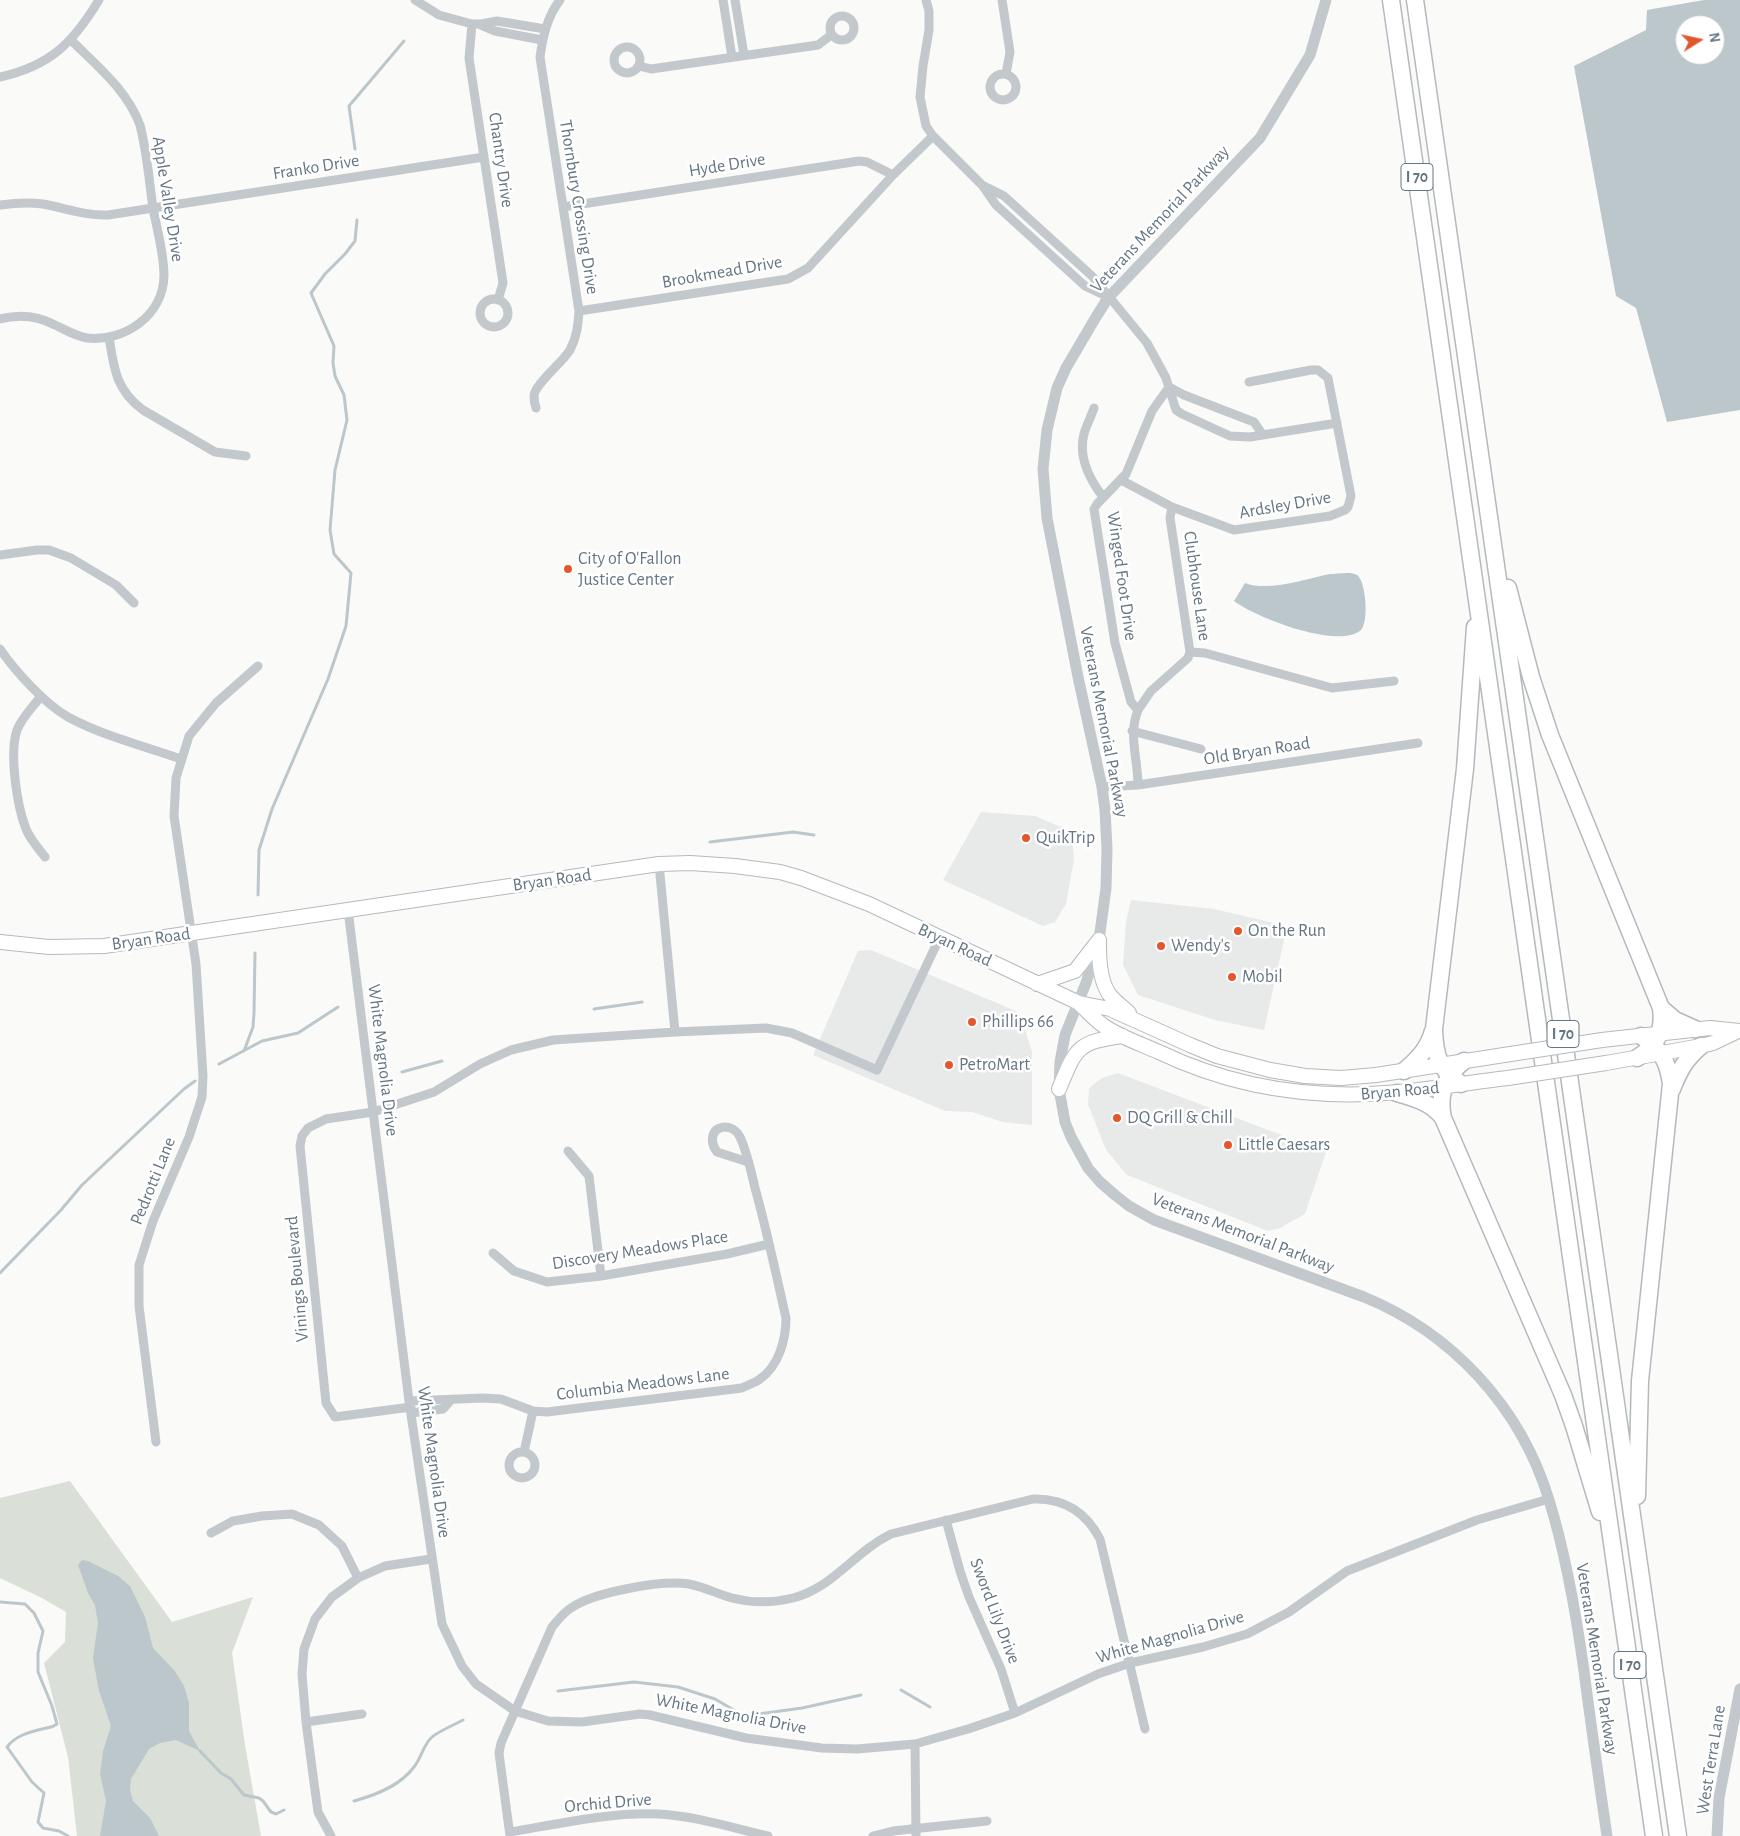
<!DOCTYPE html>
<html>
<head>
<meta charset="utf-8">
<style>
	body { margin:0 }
	#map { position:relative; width:1740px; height:1836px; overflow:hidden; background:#fafaf8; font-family:"Alegreya Sans",sans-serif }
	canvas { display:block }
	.north { position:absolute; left:1675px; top:15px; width:50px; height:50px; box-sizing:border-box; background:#fff; border:1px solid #c1c8cd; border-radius:50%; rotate:80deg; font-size:14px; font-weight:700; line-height:20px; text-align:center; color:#657683 }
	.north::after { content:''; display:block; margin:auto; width:18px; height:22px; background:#e4572e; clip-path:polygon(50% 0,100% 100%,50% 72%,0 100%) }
</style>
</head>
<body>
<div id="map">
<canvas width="1740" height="1836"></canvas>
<div class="north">N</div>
</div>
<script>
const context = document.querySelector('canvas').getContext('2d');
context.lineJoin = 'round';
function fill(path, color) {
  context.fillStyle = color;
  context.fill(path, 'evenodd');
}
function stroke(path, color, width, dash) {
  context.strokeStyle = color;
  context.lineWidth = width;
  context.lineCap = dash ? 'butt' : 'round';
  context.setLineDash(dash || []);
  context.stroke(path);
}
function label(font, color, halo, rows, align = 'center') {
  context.font = font + ' "Alegreya Sans",sans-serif';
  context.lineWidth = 5;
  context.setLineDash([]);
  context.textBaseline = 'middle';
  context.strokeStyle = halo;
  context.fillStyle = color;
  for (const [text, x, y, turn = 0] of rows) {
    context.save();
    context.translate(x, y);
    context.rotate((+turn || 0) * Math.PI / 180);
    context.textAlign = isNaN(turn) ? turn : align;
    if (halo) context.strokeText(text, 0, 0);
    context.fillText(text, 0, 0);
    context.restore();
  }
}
const built = new Path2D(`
	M981,812L1035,816L1066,829L1072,840L1074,860L1066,904L1055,922L1043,926L943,880Z
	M1131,900L1214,909L1287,926L1264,1030L1215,1020L1138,995L1123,965L1126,922Z
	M871,950L1016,1011L1022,1020L1032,1052V1125L1003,1122L972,1112L945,1111L813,1055L858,951Z
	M1118,1073L1326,1152L1305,1214L1280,1228L1268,1231L1127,1175L1106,1150L1088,1104L1089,1088L1102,1078Z`);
const green = new Path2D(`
	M70,1481L172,1622L253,1597L232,1653L245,1745L261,1836H77L68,1757L44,1663L65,1642L66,1612L42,1598L0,1578V1498Z`);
const water = new Path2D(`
	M1704,0H1740V410L1667,422L1636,308L1616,296L1574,66L1646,30L1647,10ZM1685,25H1715V55H1685Z
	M1330,574C1337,574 1351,571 1357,575C1366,581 1369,622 1361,630C1338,650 1255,617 1234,601L1245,583C1269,592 1305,579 1330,574Z
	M82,1560L88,1561L118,1576L130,1586L145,1617L153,1648L174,1670L184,1686L189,1703V1731L200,1751L176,1740L160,1743L149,1749L131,1779L130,1790L133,1801L150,1818L159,1836H100L106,1801L100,1774L103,1751L111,1726L99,1691L93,1658L98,1623L95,1605L88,1593L78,1565Z`);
const stream = new Path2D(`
	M355,149L349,106L404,41
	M710,842L793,832L814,835
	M258,895L259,850L272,809L328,679L346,626L351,573L334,554L330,530L335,470L347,420L344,395L335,376L333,363L334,346L311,293L325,274L345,254L355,241L357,220
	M594,1009L642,1002
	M244,1051L253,1027L254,1013L255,953
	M219,1064L262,1041L298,1033L338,1007
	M402,1072L442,1061
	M0,1273L61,1210L82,1185L184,1089L195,1081
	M0,1602L25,1604L34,1613L43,1631L38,1653V1672L52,1706L57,1724C52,1728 48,1727 42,1729C29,1732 15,1736 7,1747L32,1782L44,1793L38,1822L43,1828L59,1831L68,1836
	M901,1690L930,1707
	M558,1691L634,1682L678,1687L715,1699L744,1716L802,1708L861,1695
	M200,1751L221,1773L231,1779L244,1795L259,1798L263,1801L271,1812L276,1814L284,1810
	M354,1801C376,1795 400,1786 414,1767C422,1757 423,1745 432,1737C441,1730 454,1725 463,1720`);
const minor = new Path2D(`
	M415,0L439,15L472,24H481L497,21L545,29
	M723,0L732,57
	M735,0L744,55
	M926,0L929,11V30L923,66L920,97L926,126L933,136L982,185L996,205L1085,286L1106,296
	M1002,0L1010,52L1006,74
	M830 28a12 12 0 1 1 24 0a12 12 0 1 1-24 0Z
	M472,24L469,58L503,283L498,300
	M481,25L495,31L542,40
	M614 60a13 13 0 1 1 26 0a13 13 0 1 1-26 0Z
	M639,66L651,69L818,45L831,35
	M990 87a13 13 0 1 1 26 0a13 13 0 1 1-26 0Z
	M0,77C50,66 73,43 99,0
	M982,185L1004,196L1093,277L1147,343L1166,378L1176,410L1182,414L1230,436L1250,437L1337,423
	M0,205C14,203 29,202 43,204C65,208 86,216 108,215L484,157
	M563,207L859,161L867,162L893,175
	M480 313a14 14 0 1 1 28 0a14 14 0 1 1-28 0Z
	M579,311L788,279L808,268L893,175L933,136
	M0,319C19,314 38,316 55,325C66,330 75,336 87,338C124,342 163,316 164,276C164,253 157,230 153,208C149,180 147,152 140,125C127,90 97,66 71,40
	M109,337C114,369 116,390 143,410L215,452L246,456
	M1169,387L1184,395L1254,422L1263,435
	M536,408C535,405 534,400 534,396C534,385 563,362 570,350C577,337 578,325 579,311L540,57C543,36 547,17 560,0
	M1094,408C1091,417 1086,426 1084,434C1078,457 1090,480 1103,497
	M1121,480L1172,507L1234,530L1330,516L1345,510L1348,507L1351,496L1328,378L1318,370H1311L1249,382
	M0,555L37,550H49L71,558L116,585L134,603
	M0,649C15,671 45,704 68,717C103,736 144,746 181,759
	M1190,652L1205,653L1332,688L1394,681
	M41,696C33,707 22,717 17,730C9,754 17,806 26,829C30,839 38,848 45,857
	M1138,710L1151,691L1188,658L1190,652L1170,518L1172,507
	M1132,731L1201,749
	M1138,785C1138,759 1128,735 1138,710L1131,702L1115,643L1094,509L1097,504L1126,474L1152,411L1169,387
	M1102,787L1138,785L1418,743
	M659,864L675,1032
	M348,910L409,1401L442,1624L462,1666L476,1684L515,1711L548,1721L582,1722L640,1714L650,1715L746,1738L822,1748L857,1749L915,1744L968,1729L1015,1713L1098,1674L1130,1663L1203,1647L1247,1634L1289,1612L1347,1571L1477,1520L1549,1499
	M568,1151L589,1176L601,1276
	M493,1253L514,1271L547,1282L601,1276L727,1254L769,1244
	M409,1401L483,1398L501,1399L533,1411L547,1412L742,1388C747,1385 755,1383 760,1379C779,1366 786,1339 786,1318C776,1274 767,1231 755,1188C751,1171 747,1152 740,1137C737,1131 731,1127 725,1127C710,1128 710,1143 717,1152L748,1162
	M411,1407L335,1417L326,1403L300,1146L302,1136L308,1128L326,1119L373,1112L434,1092L480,1064L511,1050L553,1040L675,1032L766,1028L792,1033L877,1070L939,939
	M411,1413L443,1409L451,1400
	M156,1442L139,1306V1265L153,1221L189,1137L202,1097L203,1076L196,964L174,816L176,778L189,736L216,703L258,666
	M509 1465a13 13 0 1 1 26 0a13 13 0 1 1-26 0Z
	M524,1452L533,1411
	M946,1520L960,1571L969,1597L1001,1669L1015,1713
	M211,1533L233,1521L262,1516L292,1514L319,1525L342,1546L358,1578
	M306,1722L362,1714
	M915,1744L916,1836
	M510,1832C558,1824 609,1812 659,1814C695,1816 733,1828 768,1836
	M331,1836L318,1812L315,1790L306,1722L302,1674L304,1649L315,1619L332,1597L358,1578L385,1566L431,1559
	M510,1836L499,1753L501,1743L552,1627C558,1620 563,1613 571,1608C594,1592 661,1580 689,1584C704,1587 718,1594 732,1598C752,1603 773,1603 793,1598C834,1587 854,1552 891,1534L1033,1499C1064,1498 1086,1512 1100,1539L1145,1729
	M873,1836L893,1831L987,1821`);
const tertiary = new Path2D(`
	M1326,0L1310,55L1260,138L1108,298L1096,317L1066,368L1057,388L1047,430L1043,469L1047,518L1078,677L1102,787L1105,810L1107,849L1106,888L1099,940L1086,983L1065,1035L1060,1062L1059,1089L1065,1122L1071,1137L1088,1168L1100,1182L1115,1195L1129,1206L1154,1220L1364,1297C1452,1333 1521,1407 1549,1500C1566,1555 1576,1613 1584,1671C1591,1726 1599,1781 1607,1836
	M1717,1836L1719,1798L1740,1689`);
const primary = new Path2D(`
	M1099,940C1099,957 1099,979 1109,994C1114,1001 1123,1007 1129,1013
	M0,942L49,947L104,946L659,864L690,863L735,866L780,872L801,878L869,904L1079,1003L1110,1009L1190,1045L1217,1056L1270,1070L1305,1076L1341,1078L1376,1075L1504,1055
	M1037,984L1075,971L1099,940
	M1079,1003C1087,1011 1095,1020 1104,1026C1120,1037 1141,1044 1159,1052C1234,1088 1315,1100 1399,1092C1435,1089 1471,1082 1508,1078
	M1602,1040L1710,1028L1740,1031
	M1606,1063L1701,1046L1713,1043L1736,1032
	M1059,1089C1076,1048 1077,1042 1123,1036`);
const motorway = new Path2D(`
	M1391,0L1654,1836
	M1415,0L1678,1836
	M1508,588L1531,677L1550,735L1661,1008C1664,1032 1657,1045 1637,1058
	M1661,1008L1675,1020L1695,1029
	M1404,1071C1418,1059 1428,1049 1433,1031
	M1461,1084C1438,1068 1435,1056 1434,1029L1465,769L1475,627
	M1672,1089C1679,1071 1686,1058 1701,1046
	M1397,1093C1415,1098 1432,1103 1443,1118L1563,1395L1574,1426L1600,1512
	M1443,1118C1438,1095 1445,1075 1464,1061
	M1637,1496L1640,1381L1671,1084C1668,1062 1661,1048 1641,1036`);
const primaryBridge = new Path2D(`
	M1504,1055L1602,1040
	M1508,1078L1606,1063`);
const markers = [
	[568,569,5,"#e4572e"],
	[1026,838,5,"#e4572e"],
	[1238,931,5,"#e4572e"],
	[1161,946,5,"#e4572e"],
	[1232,977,5,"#e4572e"],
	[972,1022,5,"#e4572e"],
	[949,1065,5,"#e4572e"],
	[1117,1118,5,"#e4572e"],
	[1228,1145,5,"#e4572e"]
];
const shields = [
	[1417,177,32],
	[1563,1034,32],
	[1630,1665,32]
];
const shieldNames = [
	["I 70",1417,177],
	["I 70",1563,1034],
	["I 70",1630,1665]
];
const streetNames = [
	["Chantry Drive",501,160,82],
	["Hyde Drive",727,165,-9],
	["Franko Drive",316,167,-9],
	["Apple Valley Drive",168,199,81],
	["Thornbury Crossing Drive",579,207,81],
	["Veterans Memorial Parkway",1160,219,-47],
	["Brookmead Drive",722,272,-10],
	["Ardsley Drive",1285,505,-10],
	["Winged Foot Drive",1122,576,82],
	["Clubhouse Lane",1197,586,82],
	["Veterans Memorial Parkway",1104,722,79],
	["Old Bryan Road",1257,751,-9],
	["Bryan Road",552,880,-8],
	["Bryan Road",151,939,-8],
	["Bryan Road",955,945,25],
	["White Magnolia Drive",383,1060,83],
	["Bryan Road",1400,1091,-5],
	["Pedrotti Lane",153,1181,-68],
	["Veterans Memorial Parkway",1243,1233,21],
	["Discovery Meadows Place",640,1250,-9],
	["Vinings Boulevard",297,1279,-95],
	["Columbia Meadows Lane",643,1384,-7],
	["White Magnolia Drive",434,1462,82],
	["Sword Lily Drive",995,1611,69],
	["White Magnolia Drive",1170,1637,-16],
	["Veterans Memorial Parkway",1597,1659,81],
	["White Magnolia Drive",731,1714,11],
	["West Terra Lane",1711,1760,-81],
	["Orchid Drive",608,1803,-5]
];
const poiNames = [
	["City of O'Fallon",578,559],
	["Justice Center",578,580],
	["QuikTrip",1036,838],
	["On the Run",1248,931],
	["Wendy's",1171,946],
	["Mobil",1242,977],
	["Phillips 66",982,1022],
	["PetroMart",959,1065],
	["DQ Grill & Chill",1127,1118],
	["Little Caesars",1238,1145]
];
fill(built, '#e8e9e9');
fill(green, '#dadfd7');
fill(water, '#bbc7cb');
stroke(stream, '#bbc7cb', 3);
stroke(primary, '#b5babe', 16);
stroke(motorway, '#b4b9bd', 19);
stroke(minor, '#c3c8cc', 9);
stroke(tertiary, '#c3c8cc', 11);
stroke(primary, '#fff', 14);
stroke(motorway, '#fff', 16);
stroke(primaryBridge, '#b5babe', 16, []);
stroke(primaryBridge, '#fff', 14);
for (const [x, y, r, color] of markers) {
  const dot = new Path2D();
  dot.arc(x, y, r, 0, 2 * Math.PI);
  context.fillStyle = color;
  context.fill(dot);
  stroke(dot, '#fff', 2);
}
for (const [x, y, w] of shields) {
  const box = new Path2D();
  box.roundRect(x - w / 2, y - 13.5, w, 27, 4);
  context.fillStyle = '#fff';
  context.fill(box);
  stroke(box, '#657683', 1);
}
label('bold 16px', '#657683', null, shieldNames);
label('18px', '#657683', '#fff', streetNames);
label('18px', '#657683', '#fff', poiNames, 'left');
</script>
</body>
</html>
